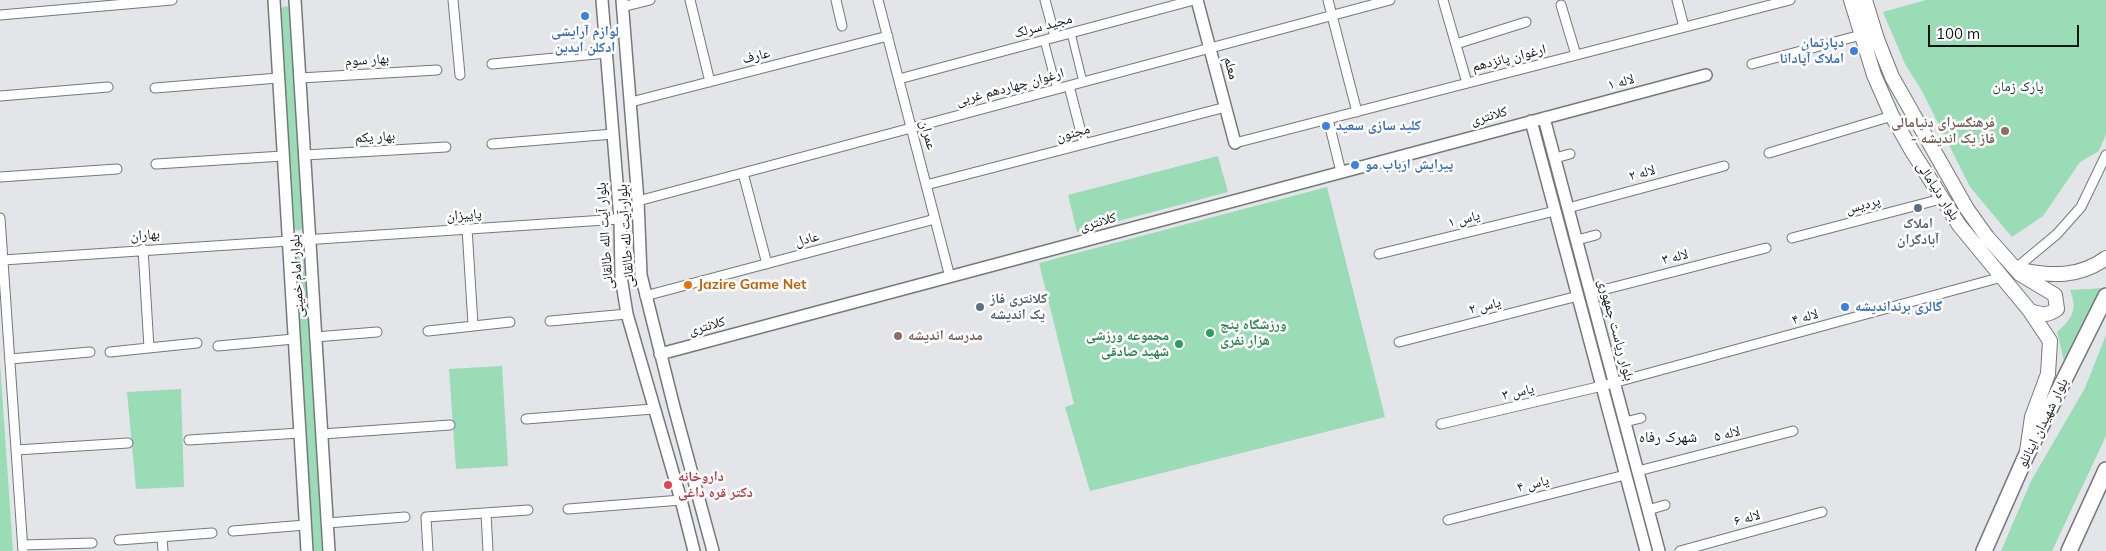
<!DOCTYPE html>
<html>
<head>
<meta charset="utf-8">
<style>
	body { margin:0 }
	#map { position:relative; width:2106px; height:551px; overflow:hidden; background:#e3e5e9; font-family:Mulish,sans-serif }
	canvas { display:block }
	.scale { position:absolute; left:1928px; top:25px; width:151px; height:22px; box-sizing:border-box; border:2px solid #131416; border-top:0; padding-left:6px; font-size:15px; line-height:18px; white-space:nowrap; color:#131416; -webkit-text-stroke:4px #fff; paint-order:stroke }
</style>
</head>
<body>
<div id="map">
<canvas width="2106" height="551"></canvas>
<div class="scale">100 m</div>
</div>
<script>
const context = document.querySelector('canvas').getContext('2d');
context.lineJoin = 'round';
function fill(path, color) {
  context.fillStyle = color;
  context.fill(path, 'evenodd');
}
function stroke(path, color, width, dash) {
  context.strokeStyle = color;
  context.lineWidth = width;
  context.lineCap = dash ? 'butt' : 'round';
  context.setLineDash(dash || []);
  context.stroke(path);
}
function label(font, color, halo, rows, align = 'center') {
  context.font = font + ' Mulish,"Noto Naskh Arabic",sans-serif';
  context.lineWidth = 5;
  context.setLineDash([]);
  context.textBaseline = 'middle';
  context.strokeStyle = halo;
  context.fillStyle = color;
  for (const [text, x, y, turn = 0] of rows) {
    context.save();
    context.translate(x, y);
    context.rotate((+turn || 0) * Math.PI / 180);
    context.textAlign = isNaN(turn) ? turn : align;
    if (halo) context.strokeText(text, 0, 0);
    context.fillText(text, 0, 0);
    context.restore();
  }
}
const green = new Path2D(`
	M1926,0H2106V134L2099,151L2080,162L2043,216L2012,237L1970,187L1922,91L1905,64L1883,12Z
	M285,6L291,8L304,228L298,231L293,228L279,10Z
	M1218,156L1228,192L1077,232L1068,195Z
	M1327,187L1385,417L1090,491L1065,407L1074,404L1039,263Z
	M300,252L304,253L306,257L322,551H311L296,255Z
	M2104,288L2066,369L2057,332C2072,319 2078,309 2070,290Z
	M2106,335V436L2052,551H2001L2031,481L2085,388Z
	M0,363L13,551H0Z
	M502,366L508,466L456,469L449,369Z
	M181,389L184,487L136,489L127,392Z`);
const pedestrian = new Path2D(`
	M1071,33L1083,82
	M1044,40L1057,89`);
const minor = new Path2D(`
	M453,0L460,75
	M690,0L710,82
	M836,0L842,26
	M878,0L950,277
	M1045,0L1055,37
	M1328,0L1357,112
	M1443,0L1467,83
	M1677,0L1684,27
	M1561,5L1576,55
	M622,7L650,0
	M0,15L172,0
	M1456,44L1526,22
	M492,64L607,53
	M1752,64L1861,35
	M300,78L437,70
	M899,79L1194,0
	M1069,86L1084,144
	M155,88L278,78
	M0,96L108,87
	M631,102L888,36
	M1328,119L1341,172
	M1235,143L1790,0
	M492,144L613,134
	M1769,153L1892,116
	M305,155L446,147
	M1555,158L1570,154
	M156,164L283,156
	M743,173L767,264
	M0,177L117,169
	M926,185L1226,107
	M638,201L1390,0
	M1568,208L1724,166
	M0,218L23,551
	M467,228L473,325
	M1792,238L1941,199
	M1577,240L1596,235
	M143,249L149,348
	M1379,254L1555,211
	M3,260L620,219
	M2015,269L2057,234L2081,207L2106,155
	M1591,293L1766,248
	M645,296L935,219
	M550,321L627,314
	M428,331L510,322
	M315,337L377,332
	M1399,342L1578,296
	M218,346L294,339
	M110,352L197,343
	M10,359L90,352
	M526,419L653,409
	M1625,422L1641,418
	M1441,424L1602,386L2002,277
	M322,434L450,425
	M189,440L300,433
	M16,450L128,443
	M1638,471L1793,431
	M568,509L681,500
	M1648,510L1665,505
	M486,513L488,551
	M1448,520L1625,475
	M327,523L405,517
	M233,531L305,525
	M162,537L163,551
	M119,540L212,533
	M23,545L92,543
	M428,551L426,517L528,510
	M1680,551L1822,512`);
const tertiary = new Path2D(`
	M274,0L307,551
	M295,0L329,551
	M602,0L620,219L621,277L627,314L681,500L694,551
	M622,0L638,201L641,275L674,407L713,551
	M1197,0L1235,143
	M1544,118L1659,551
	M1531,121L1646,551
	M660,354L1706,75`);
const secondary = new Path2D(`
	M1851,0L1874,75L1892,116L1912,151L1959,225L2030,311L2050,341L2048,374L2032,417L2027,451
	M1865,0L1877,39L1892,77L1967,209L1987,237L2020,274L2055,295L2057,309C2047,316 2042,315 2030,311
	M2021,270C2051,276 2079,278 2106,258`);
const primary = new Path2D(`
	M1984,551L2026,456L2106,296
	M2069,551L2106,470`);
const markers = [
	[585,16,5,"#3f7fe0"],
	[1854,51,5,"#3f7fe0"],
	[1326,126,5,"#3f7fe0"],
	[2005,131,5,"#8d6e63"],
	[1355,165,5,"#3f7fe0"],
	[1918,208,5,"#5c6f8a"],
	[688,285,5,"#e8710a"],
	[980,307,5,"#5c6f8a"],
	[1845,307,5,"#3f7fe0"],
	[1210,333,5,"#2e9e5b"],
	[898,336,5,"#8d6e63"],
	[1179,344,5,"#2e9e5b"],
	[668,485,5,"#e0444e"]
];
const streetNames = [
	["مجید سرلک",1043,26,-15],
	["عارف",756,56,-14],
	["ارغوان پانزدهم",1509,58,-14],
	["بهار سوم",367,60,-4],
	["معلم",1231,68,75],
	["لاله ۱",1621,82,-15],
	["ارغوان چهاردهم غربی",1010,87,-15],
	["کلانتری",1489,116,-15],
	["مجنون",1073,133,-15],
	["عمران",928,135,75],
	["بهار یکم",375,137,-3],
	["لاله ۲",1642,173,-15],
	["بلوار دنیامالی",1938,191,57],
	["پردیس",1863,205,-15],
	["پاییزان",464,215,-4],
	["یاس ۱",1464,219,-14],
	["کلانتری",1098,222,-15],
	["بهاران",145,235,-4],
	["بلوار آیت الله طالقانی",605,236,-94],
	["بلوار آیت لله طالقانی",626,236,-94],
	["عادل",807,239,-15],
	["لاله ۳",1675,257,-14],
	["بلوار امام خمینی",297,276,-93],
	["یاس ۲",1485,306,-14],
	["لاله ۴",1805,317,-15],
	["کلانتری",707,326,-15],
	["بلوار ریاست جمهوری",1616,330,75],
	["یاس ۳",1518,392,-13],
	["بلوار شهیدان اینانلو",2043,423,-64],
	["لاله ۵",1727,434,-14],
	["یاس ۴",1533,484,-14],
	["لاله ۶",1747,518,-15]
];
const shopNames = [
	["لوازم آرایشی",585,32,"center"],
	["ادکلن ایدین",585,48,"center"],
	["دپارتمان",1844,43,"right"],
	["املاک آپادانا",1844,59,"right"],
	["کلید سازی سعید",1336,126],
	["پیرایش ارباب مو",1365,165],
	["گالری برنداندیشه",1855,307]
];
const parkNames = [
	["پارک زمان",2018,87]
];
const educationNames = [
	["فرهنگسرای دنیامالی",1995,123],
	["- فاز یک اندیشه",1995,139],
	["مدرسه اندیشه",908,336,"left"]
];
const serviceNames = [
	["املاک",1918,224],
	["آبادگران",1918,240],
	["کلانتری فاز",990,299,"left"],
	["یک اندیشه",990,315,"left"]
];
const foodNames = [
	["Jazire Game Net",698,285]
];
const leisureNames = [
	["ورزشگاه پنج",1220,325],
	["هزار نفری",1220,341],
	["مجموعه ورزشی",1169,336,"right"],
	["شهید صادقی",1169,352,"right"]
];
const healthNames = [
	["داروخانه",678,477],
	["دکتر قره داغی",678,493]
];
const neighbourhoodNames = [
	["شهرک رفاه",1668,437]
];
fill(green, '#99dcb6');
stroke(pedestrian, '#77787d', 9);
stroke(minor, '#77787d', 11);
stroke(tertiary, '#77787d', 14);
stroke(secondary, '#77787d', 16);
stroke(primary, '#77787d', 18);
stroke(pedestrian, '#fff', 7);
stroke(minor, '#fff', 9);
stroke(tertiary, '#fff', 11);
stroke(secondary, '#fff', 14);
stroke(primary, '#fff', 15);
for (const [x, y, r, color] of markers) {
  const dot = new Path2D();
  dot.arc(x, y, r, 0, 2 * Math.PI);
  context.fillStyle = color;
  context.fill(dot);
  stroke(dot, '#fff', 2);
}
label('14px', '#131416', '#fff', streetNames);
label('bold 14px', '#366cbe', '#fff', shopNames, 'left');
label('14px', '#103b27', '#fff', parkNames);
label('bold 14px', '#785e54', '#fff', educationNames, 'right');
label('bold 14px', '#4e5e75', '#fff', serviceNames);
label('bold 14px', '#c56008', '#fff', foodNames, 'left');
label('bold 14px', '#27864d', '#fff', leisureNames, 'left');
label('bold 14px', '#be3a42', '#fff', healthNames, 'left');
label('15px', '#131416', '#fff', neighbourhoodNames);
</script>
</body>
</html>
